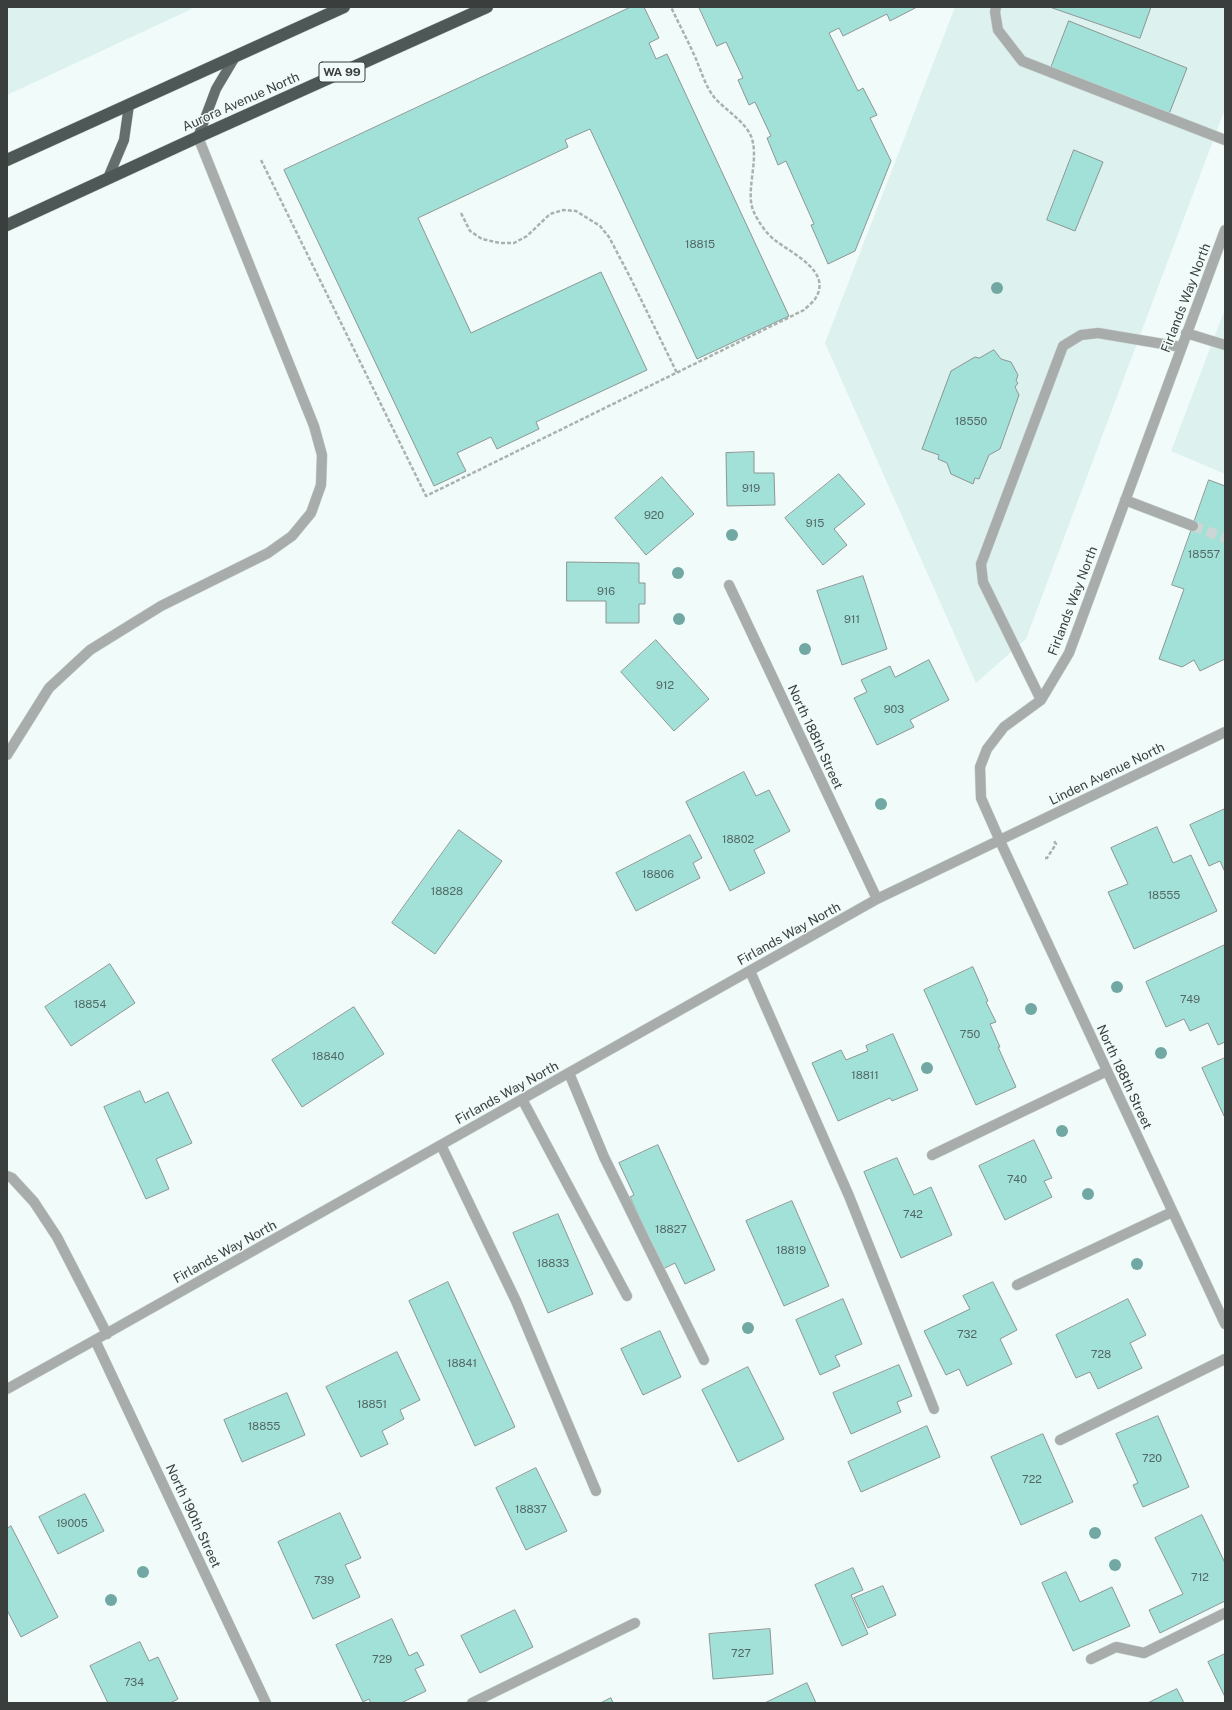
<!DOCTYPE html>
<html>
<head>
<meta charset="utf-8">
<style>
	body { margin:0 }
	#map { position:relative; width:1232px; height:1710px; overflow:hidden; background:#f1fcfa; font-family:"Public Sans",sans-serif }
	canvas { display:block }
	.frame { position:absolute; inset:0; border:8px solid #3a3e3d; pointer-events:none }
</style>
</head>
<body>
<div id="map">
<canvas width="1232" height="1710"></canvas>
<div class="frame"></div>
</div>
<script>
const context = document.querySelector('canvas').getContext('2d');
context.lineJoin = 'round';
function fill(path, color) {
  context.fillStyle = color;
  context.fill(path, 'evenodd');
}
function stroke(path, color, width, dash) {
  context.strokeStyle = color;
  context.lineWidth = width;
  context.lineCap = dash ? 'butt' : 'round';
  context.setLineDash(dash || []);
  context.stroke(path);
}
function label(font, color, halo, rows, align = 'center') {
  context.font = font + ' "Public Sans",sans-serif';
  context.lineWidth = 3;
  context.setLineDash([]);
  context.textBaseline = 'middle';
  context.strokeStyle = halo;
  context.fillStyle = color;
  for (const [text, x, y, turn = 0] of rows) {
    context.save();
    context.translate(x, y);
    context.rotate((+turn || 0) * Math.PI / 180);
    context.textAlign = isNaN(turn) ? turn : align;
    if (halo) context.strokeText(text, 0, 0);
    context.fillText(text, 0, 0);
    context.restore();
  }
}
const built = new Path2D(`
	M7,7H196L7,95Z
	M955,7H1225V109L1026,639L976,683L825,343Z
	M1225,309V474L1171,451Z`);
const building = new Path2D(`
	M631,7H644L659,38L649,43L656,59L667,54L789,316L697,359L590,129L565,140L568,147L418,218L471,333L601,272L647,370L536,422L539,429L497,449L491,437L457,453L466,471L434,486L284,170Z
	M699,7H917L890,21L887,14L843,36L839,28L829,33L858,91L863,88L877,115L870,118L891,161L855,251L828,264L811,225L814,224L786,161L778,165L767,138L771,136L755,102L749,105L738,80L743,78L726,42L717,46Z
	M1050,7H1151L1140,38Z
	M1069,21L1187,68L1169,114L1051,68Z
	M1074,150L1103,162L1075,231L1047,220Z
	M994,350L1001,359L1011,362L1018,375L1016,381L1018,383L1015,387L1019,395L1000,449L989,455L979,479L975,478L973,484L951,474L947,463L938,459L939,455L922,449L951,371L975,357L979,358Z
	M754,452V473H774L775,505L727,506L726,453Z
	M839,474L865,504L834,529L847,545L823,565L785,518Z
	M662,477L694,514L646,555L615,518Z
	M1209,480L1225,486V659L1200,671L1194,660L1182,667L1159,659L1184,589L1172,585Z
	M567,562L639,563V583H645V604H639V623H606V601H567Z
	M863,576L887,649L842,665L817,591Z
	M656,640L709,699L674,731L621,672Z
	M929,660L949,700L910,720L914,727L877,745L854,698L867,692L861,680L890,666L895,677Z
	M744,772L756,796L769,790L790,831L754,850L765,873L730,891L686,802Z
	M1225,809V872L1220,861L1209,866L1190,825Z
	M1157,827L1173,863L1191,855L1217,911L1134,949L1108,892L1128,884L1111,848Z
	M459,830L502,861L435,954L392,923Z
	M690,835L702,858L693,863L700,878L636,911L616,873Z
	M1225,945V1042L1218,1045L1208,1023L1190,1031L1184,1019L1166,1027L1146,982Z
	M110,964L135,1003L71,1046L45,1007Z
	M973,967L988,1001L986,1002L996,1022L990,1024L1000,1047H998L1016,1087L976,1105L924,990Z
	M354,1007L384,1054L302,1107L272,1060Z
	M893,1034L918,1090L892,1101L890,1098L838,1121L812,1063L841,1050L846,1060L868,1051L866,1046Z
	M1225,1058V1115L1224,1116L1202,1068Z
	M140,1091L145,1103L168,1092L192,1143L156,1159L169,1189L146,1199L104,1107Z
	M1034,1140L1052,1178L1044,1181L1052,1197L1005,1220L979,1166Z
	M658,1145L715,1270L685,1284L675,1263L663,1269L630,1197L634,1195L619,1163Z
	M897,1158L914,1195L931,1187L952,1235L901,1258L864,1172Z
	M792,1201L829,1286L784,1306L746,1221Z
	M558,1214L593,1294L548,1313L513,1233Z
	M448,1282L515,1427L475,1446L409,1301Z
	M993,1282L1017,1330L1000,1339L1012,1364L967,1386L959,1369L946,1375L924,1331L970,1309L963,1296Z
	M843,1299L862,1344L835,1356L840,1366L820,1375L796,1320Z
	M1128,1299L1146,1335L1130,1343L1142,1368L1098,1389L1090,1372L1076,1378L1056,1335Z
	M660,1331L681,1377L643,1395L621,1349Z
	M397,1352L420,1400L400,1410L404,1419L382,1431L388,1444L361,1457L326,1387Z
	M899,1365L912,1396L897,1402L901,1412L851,1434L833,1393Z
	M748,1367L784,1439L738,1462L702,1390Z
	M287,1393L305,1435L242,1462L224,1420Z
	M1158,1416L1189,1487L1143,1507L1133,1485L1138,1483L1116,1434Z
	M927,1426L940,1457L861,1492L848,1462Z
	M1043,1434L1073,1502L1021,1525L991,1457Z
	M536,1468L567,1531L526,1550L496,1488Z
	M85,1494L104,1531L58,1554L39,1517Z
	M340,1513L361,1558L345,1565L360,1597L313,1619L278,1542Z
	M1202,1515L1225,1563V1601L1160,1633L1149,1610L1183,1594L1155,1538Z
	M11,1526L58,1617L21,1637L7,1610V1529Z
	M853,1568L863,1590L851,1595L868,1634L842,1646L815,1585Z
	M1066,1572L1080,1602L1112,1587L1130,1626L1073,1651L1042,1583Z
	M883,1586L896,1615L868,1628L854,1598Z
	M515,1610L533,1647L480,1673L461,1636Z
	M392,1619L409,1656L417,1652L424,1665L415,1669L426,1691L401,1703H371L369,1699L363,1702L336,1645Z
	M770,1629L773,1674L713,1679L709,1634Z
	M140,1642L149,1661L158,1657L178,1699L170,1703H108L90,1666Z
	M1225,1654V1697L1208,1662Z
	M807,1683L816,1703H765Z
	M1177,1689L1184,1703H1148Z
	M611,1698L613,1703H601Z`);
const minorTunnel = new Path2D(`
	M1193,526L1225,538`);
const path = new Path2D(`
	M261,160L426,496L804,310C807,307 812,303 815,299C833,272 793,254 776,241C767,235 757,220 753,210C745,189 761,156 750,134C742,119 725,110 714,97C706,87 701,71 696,59C688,41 679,24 671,7
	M461,213L470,231L482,239L500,243H514L527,236L550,214L563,210L576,211L600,226L609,237L630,277L677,373
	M1045,858H1047L1056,844L1054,841`);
const minor = new Path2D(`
	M996,7L995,12L998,30L1022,61L1225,140
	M1225,230L1069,653L1041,700L1004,727L987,749L980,767L981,798L1000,841L1225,1324
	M1186,333L1225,345
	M1125,500L1193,526
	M729,585L877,899
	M1041,700L983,582L981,564L1063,346L1081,335L1098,333L1181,347
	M7,755L49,688L90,650L161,606L268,553L292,536L311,513L321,485L322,455L314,426L198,137
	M750,971L849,1196L934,1409
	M569,1073L604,1157L704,1360
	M522,1099L627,1296
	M441,1145L516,1301L596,1491
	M932,1155L1107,1071
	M7,1176L12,1178L34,1202L57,1237L107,1334
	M1017,1285L1172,1212
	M95,1340L266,1703
	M7,1389L95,1340L877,899L1225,732
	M1060,1440L1225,1359
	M1091,1659L1116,1647L1144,1653L1225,1613
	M472,1703L635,1623`);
const major = new Path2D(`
	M198,137L216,89L235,57
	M108,178L124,140L129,105`);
const highway = new Path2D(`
	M7,160L344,7
	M7,225L198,137L487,7`);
const trees = [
	[997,288],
	[732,535],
	[678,573],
	[679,619],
	[805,649],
	[881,804],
	[1117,987],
	[1031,1009],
	[1161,1053],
	[927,1068],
	[1062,1131],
	[1088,1194],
	[1137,1264],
	[748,1328],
	[1095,1533],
	[1115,1565],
	[143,1572],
	[111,1600]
];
const numberNames = [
	["18815",700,245],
	["18550",971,422],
	["919",751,489],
	["920",654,516],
	["915",815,524],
	["18557",1204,555],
	["916",606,592],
	["911",852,620],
	["912",665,686],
	["903",894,710],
	["18802",738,840],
	["18806",658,875],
	["18828",447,892],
	["18555",1164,896],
	["749",1190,1000],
	["18854",90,1005],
	["750",970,1035],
	["18840",328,1057],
	["18811",865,1076],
	["740",1017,1180],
	["742",913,1215],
	["18827",671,1230],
	["18819",791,1251],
	["18833",553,1264],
	["732",967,1335],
	["728",1101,1355],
	["18841",462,1364],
	["18851",372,1405],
	["18855",264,1427],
	["720",1152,1459],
	["722",1032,1480],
	["18837",531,1510],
	["19005",72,1524],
	["712",1200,1578],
	["739",324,1581],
	["727",741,1654],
	["729",382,1660],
	["734",134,1683]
];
const shields = [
	[342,72,46]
];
const shieldNames = [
	["WA 99",342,72]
];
const streetNames = [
	["Aurora Avenue North",241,102,-24],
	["Firlands Way North",1186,298,-69],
	["Firlands Way North",1073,601,-69],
	["North 188th Street",815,737,65],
	["Linden Avenue North",1107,774,-26],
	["Firlands Way North",789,934,-29],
	["North 188th Street",1124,1077,65],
	["Firlands Way North",507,1093,-29],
	["Firlands Way North",225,1252,-29],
	["North 190th Street",193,1516,65]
];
fill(built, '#ddf1ee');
fill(building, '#a1e1d8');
stroke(building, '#8c9694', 1);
stroke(minorTunnel, '#ccd6d4', 10, [10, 5]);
stroke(minor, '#ccd6d4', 11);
stroke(major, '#ccd6d4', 11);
stroke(highway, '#ccd6d4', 13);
stroke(path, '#aab2b0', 2.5, [4, 2]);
stroke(minor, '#a8adac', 10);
stroke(major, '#666e6d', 10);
stroke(highway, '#4e5856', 12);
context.fillStyle = '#71a8a3';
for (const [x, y] of trees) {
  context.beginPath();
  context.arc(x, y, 6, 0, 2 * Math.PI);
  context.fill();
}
label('11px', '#546764', null, numberNames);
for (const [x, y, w] of shields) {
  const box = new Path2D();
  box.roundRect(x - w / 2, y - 10, w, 20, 3);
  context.fillStyle = '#f1fcfa';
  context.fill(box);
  stroke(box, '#3a3e3d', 1);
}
label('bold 12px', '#3a3e3d', null, shieldNames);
label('13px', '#3a3e3d', '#f1fcfa', streetNames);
</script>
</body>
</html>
